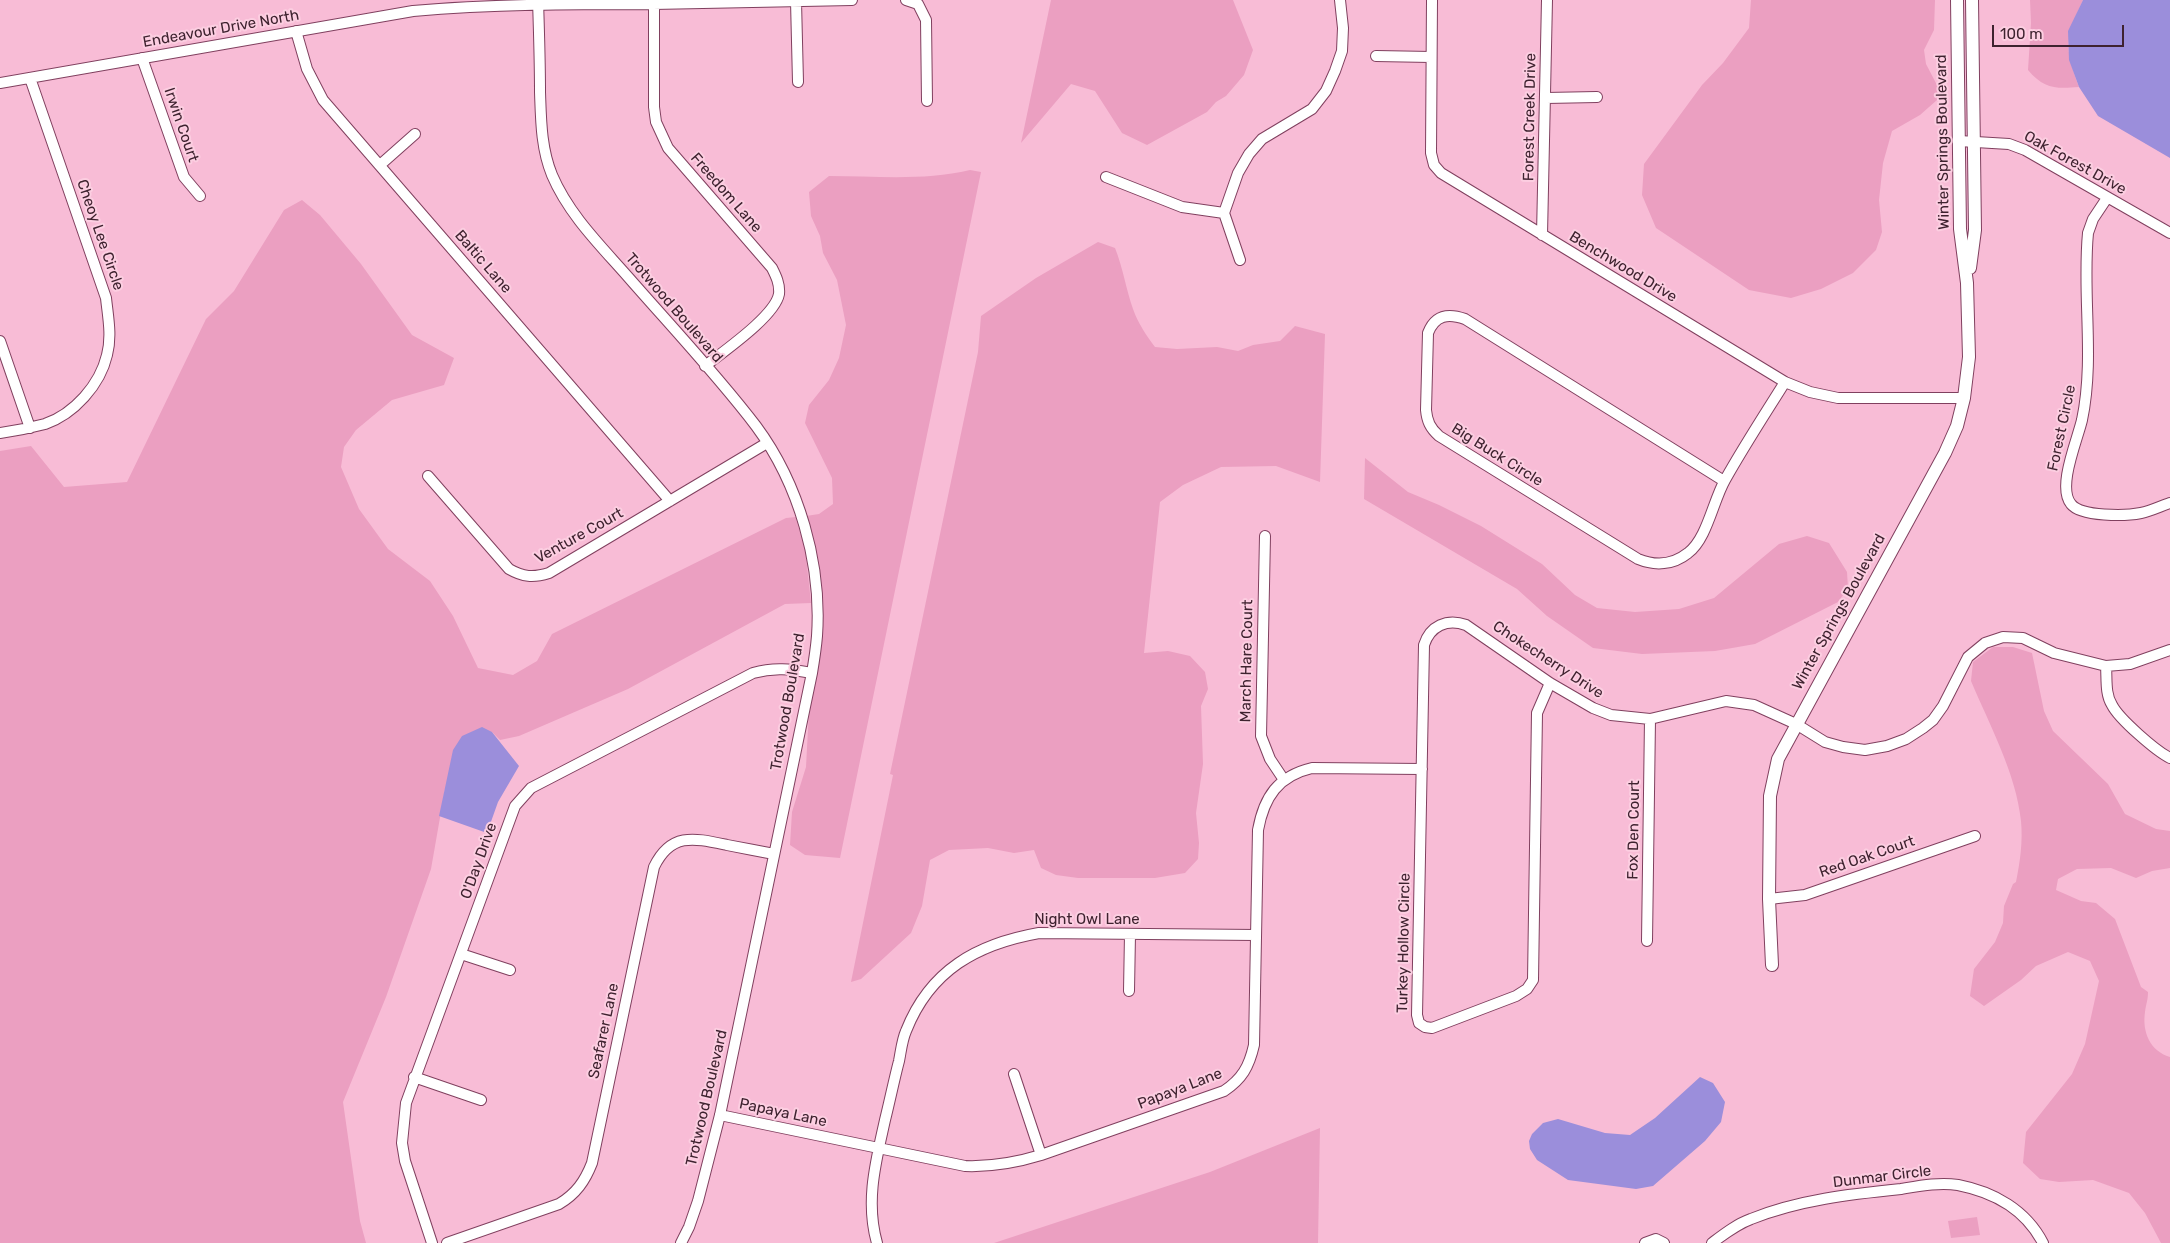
<!DOCTYPE html>
<html>
<head>
<meta charset="utf-8">
<style>
	body { margin:0 }
	#map { position:relative; width:2170px; height:1243px; overflow:hidden; background:#f8bcd6; font-family:Rubik,sans-serif }
	canvas { display:block }
	.scale { position:absolute; left:1992px; top:25px; width:132px; height:22px; box-sizing:border-box; border:2px solid #3e222f; border-top:0; padding-left:6px; font-size:15px; line-height:18px; white-space:nowrap; color:#3e222f; -webkit-text-stroke:4px #fccee1; paint-order:stroke }
</style>
</head>
<body>
<div id="map">
<canvas width="2170" height="1243"></canvas>
<div class="scale">100 m</div>
</div>
<script>
const context = document.querySelector('canvas').getContext('2d');
context.lineJoin = 'round';
function fill(path, color) {
  context.fillStyle = color;
  context.fill(path, 'evenodd');
}
function stroke(path, color, width, dash) {
  context.strokeStyle = color;
  context.lineWidth = width;
  context.lineCap = dash ? 'butt' : 'round';
  context.setLineDash(dash || []);
  context.stroke(path);
}
function label(font, color, halo, rows, align = 'center') {
  context.font = font + ' Rubik,sans-serif';
  context.lineWidth = 4;
  context.setLineDash([]);
  context.textBaseline = 'middle';
  context.strokeStyle = halo;
  context.fillStyle = color;
  for (const [text, x, y, turn = 0] of rows) {
    context.save();
    context.translate(x, y);
    context.rotate((+turn || 0) * Math.PI / 180);
    context.textAlign = isNaN(turn) ? turn : align;
    if (halo) context.strokeText(text, 0, 0);
    context.fillText(text, 0, 0);
    context.restore();
  }
}
const green = new Path2D(`
	M1051,0H1233L1253,50L1244,75L1226,96L1216,102L1207,112L1147,145L1122,133L1095,91L1071,84L1021,143Z
	M1751,0H1935L1934,30L1924,50L1926,64L1938,87L1937,100L1920,115L1892,131L1883,163L1879,200L1882,232L1876,250L1853,273L1821,289L1791,298L1749,290L1656,228L1642,195L1644,164L1702,85L1723,63L1749,28Z
	M2030,0H2083C2065,39 2064,46 2079,87C2056,89 2044,89 2028,70L2031,23Z
	M970,170L981,172L840,858L805,855L790,845L792,812L806,767L809,710L818,670L822,635L821,588L815,545L806,516L819,514L833,504L832,478L805,423L809,405L829,380L839,358L846,325L837,280L823,253L820,236L811,216L809,192L829,176C876,176 924,181 970,170Z
	M302,200L320,215L361,264L412,335L454,358L444,385L392,400L356,430L344,447L341,467L359,509L388,549L430,581L453,616L478,668L513,675L537,661L552,634L786,518L796,517V519L805,547L811,603L785,604L628,689L519,736L500,740L492,732L445,789L431,869L386,997L343,1102L360,1221L366,1243H0V451L31,446L64,487L127,482L206,319L234,291L284,210Z
	M1098,242L1115,248C1123,268 1126,289 1133,309C1138,323 1146,335 1155,347L1177,349L1217,347L1238,351L1253,345L1280,341L1295,326L1325,334L1320,482L1276,466L1221,467L1183,485L1160,502L1144,653L1168,651L1190,656L1205,672L1208,689L1201,706L1203,764L1196,813L1199,843L1198,859L1185,873L1155,878H1078L1056,875L1041,868L1034,850L1014,853L988,848L949,850L930,860L922,906L911,933L861,979L851,982L893,775L890,774L978,352L981,316L1036,278Z
	M1365,458L1408,492L1439,505L1481,526L1542,564L1575,595L1597,608L1635,612L1679,609L1714,598L1779,544L1807,536L1829,543L1847,572L1848,588L1838,602L1755,644L1715,651L1642,654L1593,648L1547,616L1517,589L1364,499Z
	M1993,647H2013L2032,653L2044,711L2053,731L2108,784L2125,814L2156,829L2170,831V868L2152,871L2136,878L2111,868L2077,869L2058,879L2056,890L2081,901L2096,903L2115,919L2141,987L2148,992C2148,1000 2146,1004 2145,1012C2142,1032 2150,1051 2170,1057V1243H2161L2145,1213L2129,1193L2093,1180L2059,1182L2040,1179L2023,1163L2026,1132L2072,1074L2085,1044L2099,981L2090,961L2068,952L2036,966L2021,980L1984,1006L1970,996L1974,969L1995,942L2003,923L2004,906L2013,884L2016,882C2020,862 2023,842 2021,821C2016,773 1990,726 1971,681L1973,662Z
	M1320,1128L1318,1243H994L1210,1172Z
	M1977,1217L1980,1235L1951,1238L1948,1221Z`);
const water = new Path2D(`
	M2083,0H2170V158L2098,116L2079,87L2069,60L2068,31Z
	M482,727L492,732L519,766L498,802L487,833L439,816L453,750L462,736Z
	M1700,1077L1713,1083L1725,1102L1721,1122L1705,1141L1653,1186L1636,1189L1568,1180L1537,1160L1530,1149L1529,1141L1532,1134L1543,1123L1558,1119L1605,1133L1630,1135L1655,1118Z`);
const minor = new Path2D(`
	M538,0C539,31 540,61 540,92C541,120 541,148 552,175C569,215 601,246 629,278C671,326 718,376 756,426C799,484 822,564 817,636C816,648 814,661 812,673L720,1115L698,1201L689,1227L681,1243
	M906,0L918,4L926,20L927,101
	M1432,0L1431,153L1434,165L1441,173L1785,382L1810,392L1838,398H1964
	M796,1L798,82
	M654,4V107L656,122L668,148L772,268C776,276 780,284 779,294C775,316 724,351 705,366
	M296,31L307,69L323,100L670,501
	M1376,56L1431,57
	M142,58L184,177L200,196
	M0,83L413,11C493,4 573,4 653,4C719,3 785,1 852,0
	M1546,98L1597,97
	M1959,141L2009,144L2025,150L2170,233
	M380,165L415,134
	M1106,177L1182,207L1224,213
	M2107,198L2093,219L2088,233C2082,295 2095,358 2082,420C2077,441 2057,487 2071,504C2081,517 2126,516 2141,513C2151,511 2161,506 2170,503
	M1542,235L1547,0
	M1240,260L1224,213L1238,173L1249,154L1262,139L1312,109L1326,91L1335,71L1342,51L1343,28L1340,0
	M0,341L30,428
	M0,433C15,431 30,428 45,424C74,414 100,385 107,355C112,336 108,317 106,298L30,78
	M428,476L509,569C523,577 533,578 549,573L767,443
	M1724,481L1465,319C1448,313 1435,315 1428,333L1426,410C1427,421 1430,428 1439,436L1638,559C1655,566 1673,565 1688,553C1707,539 1713,501 1725,480C1744,446 1765,414 1785,382
	M1265,536L1261,736L1270,759L1284,780
	M2106,666C2107,679 2105,694 2112,705C2119,719 2156,751 2170,758
	M1550,683L1537,713L1533,980L1527,989L1516,996L1432,1028L1425,1027L1419,1023L1417,1015L1424,645C1430,626 1447,618 1466,625L1550,683L1593,708L1611,715L1650,719L1726,701L1754,705L1796,724L1825,742L1843,747L1865,750L1887,746L1906,739L1923,728L1933,720L1943,706L1968,657L1985,643L2003,637L2023,638L2054,653L2106,666L2130,664L2170,650
	M1769,899L1805,895L1975,836
	M1647,941L1650,719
	M461,954L510,970
	M1129,991L1130,934
	M1014,1074L1041,1155
	M414,1077L481,1100
	M720,1115L965,1166C992,1167 1015,1163 1041,1155L1224,1091C1242,1079 1249,1067 1254,1045L1258,830C1264,797 1278,776 1312,768L1422,769
	M432,1243L405,1161L402,1143L406,1103L515,806L531,788L753,673C774,667 790,669 812,673
	M447,1243L559,1204C576,1194 585,1181 592,1163L654,867C671,832 694,838 727,845C743,848 758,851 774,854
	M877,1243C865,1201 876,1161 885,1120C890,1100 894,1080 899,1061C901,1051 902,1040 906,1031C930,970 977,944 1039,933L1256,935
	M1645,1243L1656,1239L1664,1243
	M1712,1243C1724,1234 1737,1224 1751,1219C1798,1200 1851,1194 1901,1189C1919,1186 1939,1182 1958,1185C1994,1192 2026,1210 2043,1243`);
const tertiary = new Path2D(`
	M1970,268L1975,230L1972,0
	M1772,965L1769,899L1770,796L1778,759L1945,453L1957,426L1964,398L1969,357L1967,283L1960,229L1957,0`);
const streetNames = [
	["Endeavour Drive North",221,29,-10],
	["Forest Creek Drive",1530,117,-89],
	["Irwin Court",181,125,71],
	["Winter Springs Boulevard",1943,142,-91],
	["Oak Forest Drive",2075,163,29],
	["Freedom Lane",726,193,49],
	["Cheoy Lee Circle",100,235,71],
	["Baltic Lane",483,262,49],
	["Benchwood Drive",1623,267,31],
	["Trotwood Boulevard",674,308,49],
	["Forest Circle",2062,428,-78],
	["Big Buck Circle",1497,455,32],
	["Venture Court",579,536,-29],
	["Winter Springs Boulevard",1839,612,-61],
	["Chokecherry Drive",1548,660,33],
	["March Hare Court",1247,661,-89],
	["Trotwood Boulevard",788,702,-80],
	["Fox Den Court",1634,830,-89],
	["Red Oak Court",1867,857,-19],
	["O'Day Drive",479,861,-70],
	["Night Owl Lane",1087,920],
	["Turkey Hollow Circle",1404,943,-89],
	["Seafarer Lane",604,1031,-78],
	["Papaya Lane",1180,1089,-21],
	["Trotwood Boulevard",707,1098,-77],
	["Papaya Lane",783,1113,12],
	["Dunmar Circle",1882,1177,-7]
];
fill(green, '#eb9fc1');
fill(water, '#9b8edb');
stroke(minor, '#80405f', 12);
stroke(tertiary, '#80405f', 14);
stroke(minor, '#fff', 10);
stroke(tertiary, '#fff', 12);
label('15px', '#3e222f', '#fccee1', streetNames);
</script>
</body>
</html>
